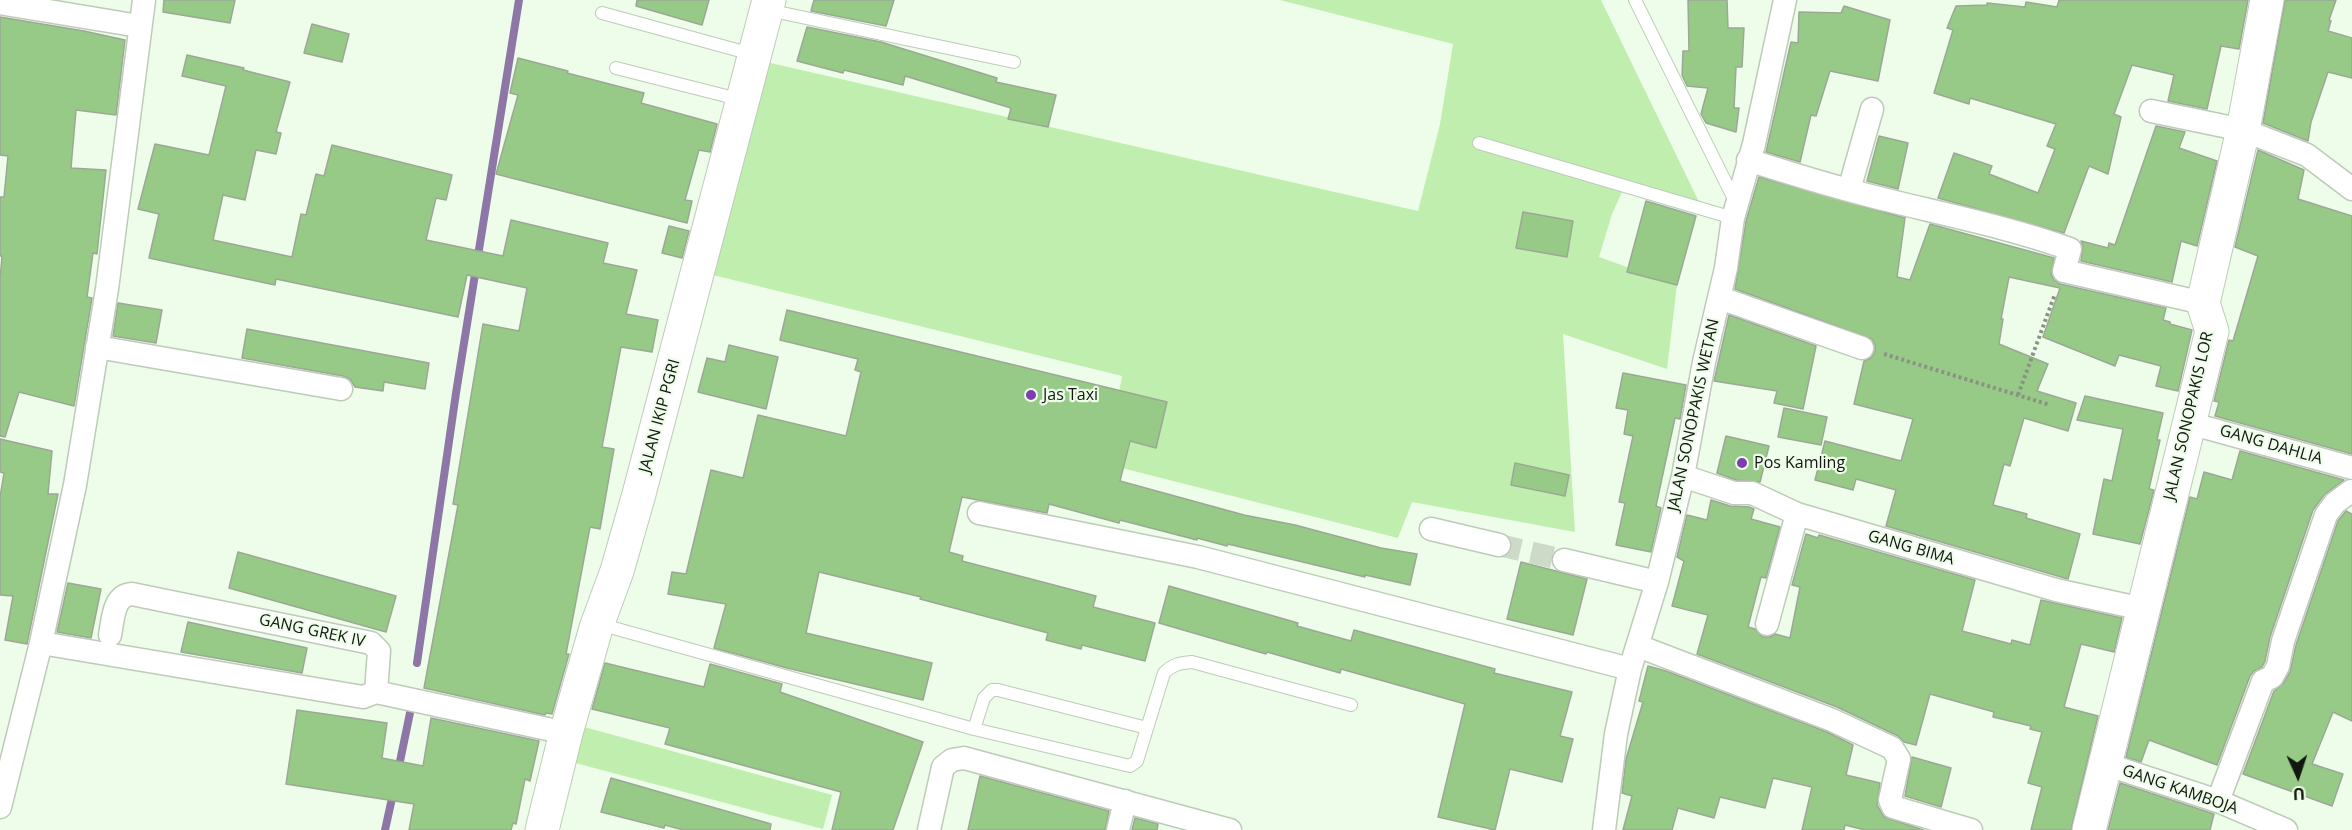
<!DOCTYPE html>
<html>
<head>
<meta charset="utf-8">
<style>
	body { margin:0 }
	#map { position:relative; width:2352px; height:830px; overflow:hidden; background:#eefde9; font-family:"Open Sans",sans-serif }
	canvas { display:block }
	.north { position:absolute; left:2268px; top:746px; width:60px; height:60px; -webkit-text-stroke:4px #eefde9; paint-order:stroke; rotate:177deg; font-size:16px; font-weight:700; line-height:24px; text-align:center; color:#111610 }
	.north::after { content:''; display:block; margin:auto; width:21px; height:27px; background:#111610; clip-path:polygon(50% 0,100% 100%,50% 72%,0 100%) }
</style>
</head>
<body>
<div id="map">
<canvas width="2352" height="830"></canvas>
<div class="north">U</div>
</div>
<script>
const context = document.querySelector('canvas').getContext('2d');
context.lineJoin = 'round';
function fill(path, color) {
  context.fillStyle = color;
  context.fill(path, 'evenodd');
}
function stroke(path, color, width, dash) {
  context.strokeStyle = color;
  context.lineWidth = width;
  context.lineCap = dash ? 'butt' : 'round';
  context.setLineDash(dash || []);
  context.stroke(path);
}
function label(font, color, halo, rows, align = 'center') {
  context.font = font + ' "Open Sans",sans-serif';
  context.lineWidth = 4.5;
  context.setLineDash([]);
  context.textBaseline = 'middle';
  context.strokeStyle = halo;
  context.fillStyle = color;
  for (const [text, x, y, turn = 0] of rows) {
    context.save();
    context.translate(x, y);
    context.rotate((+turn || 0) * Math.PI / 180);
    context.textAlign = isNaN(turn) ? turn : align;
    if (halo) context.strokeText(text, 0, 0);
    context.fillText(text, 0, 0);
    context.restore();
  }
}
const green = new Path2D(`
	M1280,0H1601L1701,206L1626,183L1612,214L1599,257L1677,285L1667,369L1563,334L1575,532L1412,502L1398,538L1106,464L1122,376L709,274L753,59L1418,211L1440,124L1453,44Z
	M577,725L832,795L823,829L568,761Z`);
const stream = new Path2D(`
	M417,663L456,393L519,0
	M398,771L411,708
	M385,830L394,789`);
const building = new Path2D(`
	M164,0H235L230,23L163,12Z
	M637,0H709L702,25L636,6Z
	M814,0H894L886,26L811,11Z
	M1688,0H1727L1728,28H1744L1742,67H1736L1734,108H1739L1736,132L1706,123L1701,114L1708,88L1687,86L1682,75L1683,51H1689Z
	M2059,0H2248L2239,49L2221,46L2207,109L2168,101L2174,75L2132,65L2114,114L2121,117L2108,174L2089,166L2064,233L1938,198L1954,153L1992,166L1989,174L2038,193L2055,149L2047,146L2056,124L1970,98L1969,104L1934,93L1953,30L1947,28L1956,6L1987,5V3L2025,7L2026,2L2057,7Z
	M2285,0H2336L2329,20L2331,21L2328,31L2352,38V78L2328,72L2311,122L2308,141L2263,123Z
	M1844,6L1890,20L1878,81L1830,71L1816,116L1811,115L1800,162L1766,152L1791,42L1798,43L1799,12L1841,13Z
	M0,17L84,31L125,40L116,115L76,110L71,168L106,170L97,254L93,253L87,297L92,298L74,406L19,392L5,437L0,436V280L2,256H0V197H4L8,156L0,155Z
	M312,24L349,34L342,62L304,53Z
	M807,27L881,42L997,78L996,82L1056,95L1048,127L1008,119L1011,108L905,76L903,85L844,70L843,73L797,61Z
	M187,55L244,68L243,70L290,82L276,132L281,133L276,154L256,150L245,200L223,195L213,240L292,257L301,214L306,215L316,174L324,176L332,145L452,175L446,200L436,198L426,240L503,256L511,220L608,243L603,263L637,270L626,314L658,320L652,352L621,347L602,447L614,449L600,529L590,527L566,654H569L552,714L546,713L545,715L424,688L458,505L453,504L483,324L519,331L527,288L467,275L458,317L276,279L275,285L149,258L159,214L138,209L155,144L209,155L226,86L182,76Z
	M518,58L568,71L567,73L644,93L641,103L717,124L710,152L699,150L685,200L692,201L687,223L496,174L518,95L510,93Z
	M2156,126L2185,132L2179,148L2217,161L2197,246L2181,241L2172,282L2081,261L2083,246L2081,241L2108,248L2109,243L2115,245Z
	M1879,136L1908,143L1898,189L1867,181Z
	M2258,150L2304,170L2298,199L2352,216V454L2215,416L2219,402L2214,401L2229,340L2233,341L2258,256L2235,247Z
	M1759,177L1905,218L1897,277L1910,280L1930,224L2054,258L2051,274L2054,280L2060,284L2166,308L2163,320L2170,322V324L2192,330L2178,391L2156,386L2161,366L2119,355L2115,366L2043,337L2060,288L2009,277L2001,319H2003L1999,344L2048,364L2037,391L2076,403L2068,431L2024,418L2010,466L2004,464L1993,505L2027,514L2026,518L2080,534L2068,579L1886,526L1896,490L1856,479L1853,490L1815,480L1825,441L1901,461L1913,419L1854,404L1864,361L1871,358L1875,352V345L1872,339L1735,289L1746,221Z
	M1646,201L1696,216L1677,285L1627,272Z
	M1523,212L1573,221L1567,257L1516,248Z
	M669,226L689,231L682,258L662,253Z
	M118,303L162,310L156,343L113,336Z
	M787,310L1167,402L1156,448L1130,441L1120,481L1244,515L1295,525L1381,548L1417,554L1410,585L1365,575V577L1228,544L1227,546L1197,538V540L1120,520L1119,523L1049,504L1047,513L962,497L949,552L963,556L962,561L1096,596L1093,607L1155,623L1145,661L1082,645L1081,649L1046,640L1048,633L920,599L921,597L819,572L806,633L932,663L923,700L787,668L714,648L726,604L668,594L672,572L686,574L711,470L743,478L758,415L846,436L861,372L855,370L858,359L780,340Z
	M1729,315L1816,346L1803,409L1774,403L1777,391L1714,381Z
	M247,329L429,363L425,389L384,382L383,391L355,387L350,379L343,376L242,358Z
	M729,345L778,357L766,409L698,392L707,358L725,362Z
	M1623,373L1686,385L1680,419L1675,418L1656,506L1661,508L1651,552L1616,545L1625,503L1619,502L1633,436L1624,434L1628,410L1616,408Z
	M2085,396L2163,413L2157,440H2160L2149,489L2154,490L2140,544L2093,534L2104,479L2112,481L2123,429L2077,420Z
	M1784,408L1827,417L1821,445L1778,437Z
	M1726,436L1769,446L1760,482L1736,480L1717,473Z
	M0,439L52,451L48,494H58L27,644L5,640L13,596L0,595V497L4,473L0,472Z
	M2240,451L2344,480L2324,495L2313,510L2270,637L2265,661L2262,667L2254,671L2250,676L2217,765L2149,740L2141,762L2126,757L2190,497L2197,499L2204,472L2232,480Z
	M1515,463L1569,475L1565,496L1511,485Z
	M1711,500L1730,506L1749,507L1754,509L1751,519L1780,527L1766,578L1761,577L1748,627L1755,629L1763,637H1770L1775,634L1790,638L1800,587L1792,585L1806,534L1818,538L1819,535L1975,580L1962,631L2011,644L2012,640L2030,645L2041,600L2122,618L2114,652L2081,644L2064,707L2098,716L2071,830H2031L2042,787L2028,783L2042,732L2030,729L2031,726L1993,717L1994,712L1930,694L1916,745L1904,742L1898,736L1837,707L1697,654L1708,615L1672,606L1684,561L1677,557L1687,515L1707,520Z
	M2346,511L2352,514V721L2333,712L2312,764L2343,774L2332,806L2243,774L2274,691L2283,684L2290,672L2296,645L2338,521Z
	M238,552L396,596L386,632L229,588Z
	M1521,562L1587,579L1573,635L1507,619Z
	M68,583L101,589L91,638L57,632Z
	M1169,586L1298,623L1297,626L1351,641L1354,630L1495,669L1494,673L1572,692L1560,736L1573,739L1562,782L1510,769L1495,830L1438,817L1465,704L1341,669L1340,673L1267,652L1266,654L1159,623Z
	M188,622L307,648L302,673L181,652Z
	M605,663L704,687L710,664L782,684L780,692L923,742L893,830H832L841,792L665,744L670,728L592,709Z
	M1648,666L1666,671L1827,732L1853,745L1846,775L1880,783L1877,805L1884,817L1923,830H1865L1845,825L1844,830H1802L1812,787L1773,778L1765,808L1720,797L1714,818L1678,808L1672,830H1623L1632,796L1622,793L1626,759L1643,702L1639,701Z
	M297,710L387,723L382,758L423,766L431,718L539,741L530,781L525,779L516,824L513,823L511,830H409L414,804L286,784Z
	M1912,757L1951,768L1941,807L1905,796Z
	M980,776L1109,811L1105,830H968Z
	M611,778L771,824L770,830H683L665,825L664,828L601,812Z
	M2120,783L2214,814L2210,830H2108Z
	M1135,818L1158,824L1157,830H1132Z`);
const streetTunnel = new Path2D(`
	M1499,545L1564,560`);
const path = new Path2D(`
	M1884,354L2050,405
	M2018,395L2055,294`);
const lane = new Path2D(`
	M1635,0L1736,203
	M768,10L1014,62
	M602,13L755,55
	M616,68L742,100
	M1479,143L1733,218
	M597,628L610,627L974,729
	M1147,728L998,690H992L984,698L974,729L1130,766L1137,761L1164,673C1173,664 1180,663 1192,662L1351,705`);
const street = new Path2D(`
	M0,3L139,26
	M2151,111L2243,130L2307,155L2352,189
	M1748,160C1786,172 1824,184 1863,194C1932,212 2003,225 2070,249L2064,271L2203,303
	M1849,190L1872,109
	M1720,298L1862,348
	M97,347L341,389
	M2189,423L2352,468
	M1683,476L1734,493H1752L1797,514L2056,590L2143,609
	M979,513L1198,557L1630,669
	M1431,529L1499,545
	M1564,560L1657,582
	M1767,624L1797,514
	M110,635C113,620 113,595 132,594L371,643L379,651L376,692L566,733
	M41,643L363,697L376,692
	M1638,646L1832,720L1892,748L1899,759L1890,800L1893,807L1971,830
	M2105,764L2218,801L2286,830
	M2218,801L2263,681L2272,677L2278,666L2283,641L2326,515L2335,503L2351,491
	M0,807L41,643L75,485L107,289L144,0
	M929,830L943,767L952,760L964,758L1230,830
	M1118,830L1125,801
	M1604,830L1616,734L1630,669L1657,582L1683,476L1704,362L1726,268L1733,218L1754,144L1785,0`);
const secondary = new Path2D(`
	M542,830L566,733L596,628L617,571L639,494L769,0
	M2089,830L2212,331L2203,303L2243,130L2267,0`);
const markers = [
	[1031,395,6,"#7d3cb0"],
	[1742,463,6,"#7d3cb0"]
];
const poiNames = [
	["Jas Taxi",1043,395],
	["Pos Kamling",1754,463]
];
const streetNames = [
	["JALAN SONOPAKIS WETAN",1694,415,-78],
	["JALAN IKIP PGRI",660,416,-75],
	["JALAN SONOPAKIS LOR",2189,416,-77],
	["GANG DAHLIA",2271,445,16],
	["GANG BIMA",1911,548,16],
	["GANG GREK IV",312,631,12],
	["GANG KAMBOJA",2180,790,19]
];
fill(green, '#bfeeaf');
stroke(stream, '#8e77a6', 8);
fill(building, '#98ca87');
stroke(building, '#9ba896', 1.5);
stroke(streetTunnel, '#cddac8', 22, [22, 11]);
stroke(lane, '#bdcbb8', 14);
stroke(street, '#bdcbb8', 25);
stroke(secondary, '#bdcbb8', 35);
stroke(path, '#889385', 4, [3, 3]);
stroke(lane, '#fff', 12);
stroke(street, '#fff', 22);
stroke(secondary, '#fff', 33);
for (const [x, y, r, color] of markers) {
  const dot = new Path2D();
  dot.arc(x, y, r, 0, 2 * Math.PI);
  context.fillStyle = color;
  context.fill(dot);
  stroke(dot, '#eefde9', 2);
}
label('16px', '#111610', '#eefde9', poiNames, 'left');
label('16px', '#111610', '#eefde9', streetNames);
</script>
</body>
</html>
